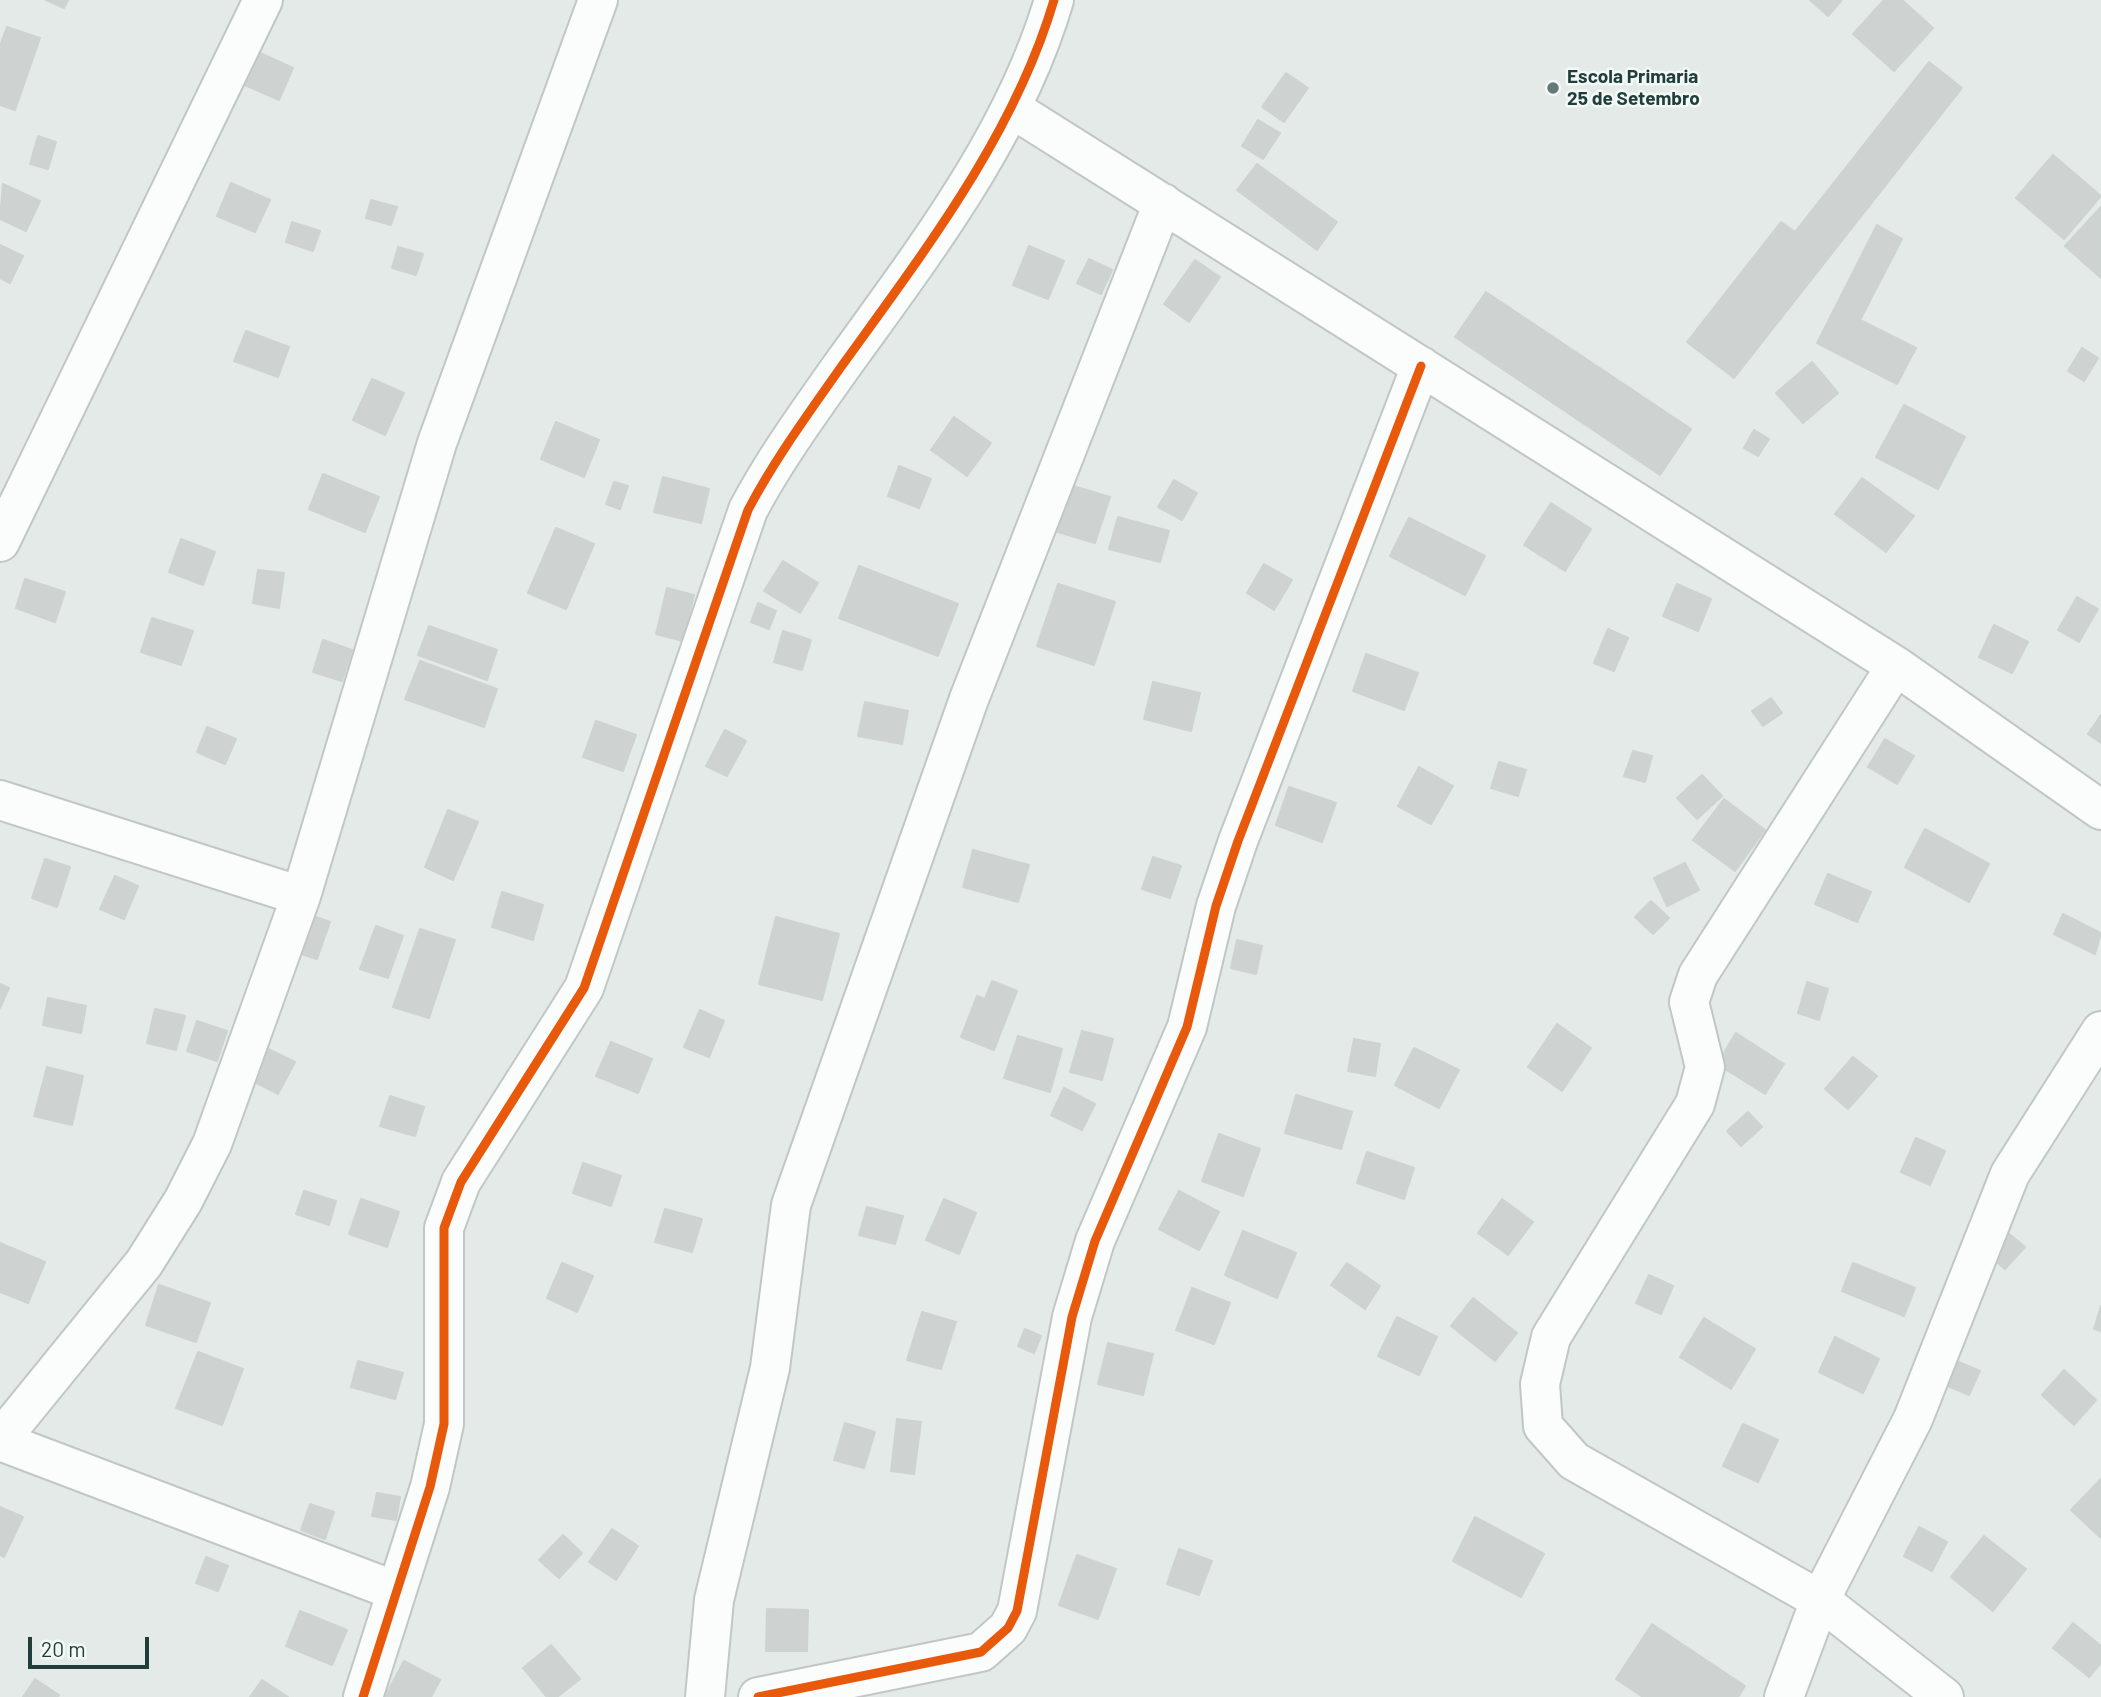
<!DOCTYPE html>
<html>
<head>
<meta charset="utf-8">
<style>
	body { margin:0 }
	#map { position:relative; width:2101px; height:1697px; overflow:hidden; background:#e4eae8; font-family:Barlow,sans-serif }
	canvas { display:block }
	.scale { position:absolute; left:28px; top:1637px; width:121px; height:32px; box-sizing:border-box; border:4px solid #203e3a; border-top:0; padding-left:9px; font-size:21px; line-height:24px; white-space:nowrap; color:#203e3a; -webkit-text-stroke:5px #f2f9f6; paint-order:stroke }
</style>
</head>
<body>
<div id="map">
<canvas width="2101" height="1697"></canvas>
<div class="scale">20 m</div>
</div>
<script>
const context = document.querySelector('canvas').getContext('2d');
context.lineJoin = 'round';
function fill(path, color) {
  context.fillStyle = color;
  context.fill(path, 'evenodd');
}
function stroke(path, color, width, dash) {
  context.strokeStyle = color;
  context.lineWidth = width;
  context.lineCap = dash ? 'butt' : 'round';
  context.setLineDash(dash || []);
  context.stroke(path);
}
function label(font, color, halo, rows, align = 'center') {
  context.font = font + ' Barlow,sans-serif';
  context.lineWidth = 5;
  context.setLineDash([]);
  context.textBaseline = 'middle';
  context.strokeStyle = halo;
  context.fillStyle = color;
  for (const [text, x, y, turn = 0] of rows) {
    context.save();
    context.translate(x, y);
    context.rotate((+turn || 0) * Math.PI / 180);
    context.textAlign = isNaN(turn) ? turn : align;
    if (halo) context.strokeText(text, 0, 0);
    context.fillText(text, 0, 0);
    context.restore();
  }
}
const building = new Path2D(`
	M46,0H68L64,8Z
	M1810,0H1842L1828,16Z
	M1884,0H1902L1933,28L1894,71L1853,34Z
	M7,27L40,38L15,110L0,105V46Z
	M251,49L293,68L279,100L236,81Z
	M1929,62L1962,88L1734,378L1687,342L1781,222L1795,232Z
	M1286,73L1308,88L1284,122L1262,107Z
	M1258,120L1280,133L1263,159L1242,146Z
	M38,136L56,142L48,169L30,164Z
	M2053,155L2101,196L2064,239L2016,198Z
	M1257,164L1337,222L1317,250L1237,190Z
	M231,183L270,200L255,232L217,216Z
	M3,184L40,201L26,231L0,219Z
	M371,200L397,207L391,225L366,218Z
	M2101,207V278L2065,246Z
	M292,222L320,231L313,251L286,242Z
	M1877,225L1902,239L1860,320L1916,348L1897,384L1817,343Z
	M0,245L23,256L10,283L0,278Z
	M1029,246L1064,261L1048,299L1013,285Z
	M398,247L423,254L416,275L392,268Z
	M1089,259L1112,270L1101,294L1077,283Z
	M1195,260L1220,277L1189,322L1164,304Z
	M1486,292L1691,429L1660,475L1455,337Z
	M246,331L289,347L278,377L234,361Z
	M2082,348L2098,358L2084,381L2068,371Z
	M1812,362L1838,393L1803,423L1776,393Z
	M372,379L404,393L385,435L353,420Z
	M1904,405L1965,437L1938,489L1876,457Z
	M954,417L991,443L967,476L931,450Z
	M556,422L599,440L584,477L541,459Z
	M1754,430L1769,439L1758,456L1744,448Z
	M899,466L931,479L919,508L888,496Z
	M323,474L379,497L365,532L309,509Z
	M663,477L709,489L701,523L654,512Z
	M1862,478L1914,516L1886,552L1835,514Z
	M1174,480L1197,493L1182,520L1158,507Z
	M614,482L628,486L620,509L606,504Z
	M1073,486L1110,497L1095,543L1058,532Z
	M1551,503L1591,529L1565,571L1524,545Z
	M1118,517L1169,531L1160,562L1109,549Z
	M1409,518L1485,556L1465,595L1390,556Z
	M556,528L594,544L566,609L528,593Z
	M181,539L215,552L203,585L169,572Z
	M783,561L818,583L800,613L764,591Z
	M1264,564L1292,580L1274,610L1247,593Z
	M859,566L958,604L938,656L839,618Z
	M258,570L284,573L279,608L253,603Z
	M25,579L65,592L55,622L16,608Z
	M1058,584L1115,602L1094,665L1037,646Z
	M1677,584L1711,599L1698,631L1663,616Z
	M667,588L694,595L683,641L656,634Z
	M2077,597L2098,609L2079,642L2058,630Z
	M758,603L776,611L769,629L751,622Z
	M152,618L193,631L181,665L141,652Z
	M1994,625L2028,642L2012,673L1979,657Z
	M429,626L497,650L487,680L418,655Z
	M1608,629L1628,638L1614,671L1594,663Z
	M783,631L811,640L802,670L774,662Z
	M323,640L352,650L342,681L313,672Z
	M1366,654L1418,673L1404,710L1353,691Z
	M420,661L497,689L484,727L405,699Z
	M1153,682L1200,693L1191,731L1144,719Z
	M1771,698L1782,713L1763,726L1752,711Z
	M865,702L908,711L902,744L858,736Z
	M2101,715V743L2088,734Z
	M596,721L636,735L623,771L583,757Z
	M207,727L236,739L225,764L197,752Z
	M725,730L746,741L727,776L706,766Z
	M1885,739L1914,756L1897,784L1868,767Z
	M1633,751L1652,756L1645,782L1624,776Z
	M1499,762L1526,770L1518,796L1491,788Z
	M1419,767L1453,786L1431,824L1398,806Z
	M1702,775L1722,796L1697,819L1677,798Z
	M1289,787L1336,803L1322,842L1276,825Z
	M1724,799L1765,830L1735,871L1693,840Z
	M448,810L478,822L453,880L425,867Z
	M1925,829L1989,864L1969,902L1905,867Z
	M973,850L1029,865L1018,902L963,887Z
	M1153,857L1181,866L1170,898L1142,889Z
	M45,859L70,867L57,907L32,898Z
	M1685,863L1699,890L1667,906L1654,878Z
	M1828,874L1871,892L1857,922L1815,904Z
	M115,876L138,886L124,919L100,909Z
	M502,892L543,905L533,940L492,927Z
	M1651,901L1669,918L1653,934L1635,917Z
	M305,913L330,922L317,959L292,951Z
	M2063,914L2101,933L2095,954L2054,934Z
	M776,917L839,934L822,1000L759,984Z
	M376,926L403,936L388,978L360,969Z
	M420,929L455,940L429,1018L393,1007Z
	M1237,940L1262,946L1256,974L1231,968Z
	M992,981L1017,991L994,1050L961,1037L977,996L985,999Z
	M1807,982L1828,989L1819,1020L1798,1013Z
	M0,984L9,988L0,1008Z
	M48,998L86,1006L81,1033L43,1025Z
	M155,1009L185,1016L176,1050L147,1043Z
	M700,1010L724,1021L709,1057L684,1047Z
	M197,1021L227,1031L217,1061L187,1051Z
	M1557,1024L1591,1048L1562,1091L1528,1067Z
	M1082,1031L1113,1039L1102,1080L1070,1072Z
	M1736,1033L1784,1064L1765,1094L1717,1064Z
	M1018,1036L1062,1049L1050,1092L1004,1078Z
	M1354,1039L1380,1044L1375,1076L1348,1071Z
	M611,1042L652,1059L638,1093L596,1076Z
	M1414,1048L1459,1070L1439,1108L1395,1085Z
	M268,1049L295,1062L278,1094L251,1080Z
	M1853,1057L1877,1076L1848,1109L1825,1089Z
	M47,1067L83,1076L72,1125L34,1116Z
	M1064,1088L1095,1104L1082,1130L1051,1115Z
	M1296,1095L1352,1112L1341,1149L1285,1133Z
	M390,1096L424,1107L415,1136L380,1126Z
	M1748,1112L1762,1127L1741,1146L1727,1131Z
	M1219,1134L1260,1149L1243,1196L1202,1181Z
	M1916,1138L1945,1151L1930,1185L1901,1172Z
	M1367,1152L1414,1168L1404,1199L1357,1183Z
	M583,1163L621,1176L611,1206L573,1193Z
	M304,1191L336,1201L329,1225L296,1214Z
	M1179,1191L1219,1212L1199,1250L1159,1229Z
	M361,1199L399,1212L387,1247L349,1234Z
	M944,1199L976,1213L959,1254L926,1240Z
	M1502,1199L1533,1222L1508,1255L1478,1233Z
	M867,1207L903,1216L895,1244L859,1235Z
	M665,1209L702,1219L692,1252L655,1242Z
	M2001,1227L2025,1247L2005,1269L1982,1250Z
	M1243,1231L1296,1253L1277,1298L1225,1275Z
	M0,1243L45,1262L28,1303L0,1292Z
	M562,1263L593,1276L577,1312L547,1298Z
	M1347,1263L1380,1286L1365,1309L1331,1285Z
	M1853,1263L1915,1288L1904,1316L1842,1291Z
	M1649,1275L1673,1286L1661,1314L1636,1303Z
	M159,1285L210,1303L196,1342L146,1325Z
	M1192,1288L1230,1303L1214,1344L1176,1330Z
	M1473,1298L1517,1333L1495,1361L1451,1326Z
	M2101,1306V1331L2094,1329Z
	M922,1312L956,1322L941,1369L907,1360Z
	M1397,1317L1437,1337L1419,1375L1378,1356Z
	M1704,1318L1755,1349L1731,1389L1680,1357Z
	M1025,1329L1041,1336L1034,1353L1018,1346Z
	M1835,1337L1879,1359L1863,1393L1819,1372Z
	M1108,1343L1153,1354L1143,1395L1098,1384Z
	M198,1352L243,1369L222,1425L176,1408Z
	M1954,1360L1980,1371L1969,1395L1943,1384Z
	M358,1361L403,1373L395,1399L351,1387Z
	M2064,1370L2096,1400L2074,1425L2042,1395Z
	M897,1419L921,1422L914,1474L891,1471Z
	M845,1423L875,1432L864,1468L834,1460Z
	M1743,1424L1778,1440L1758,1482L1723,1466Z
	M2101,1479V1538L2071,1510Z
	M377,1493L400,1497L396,1520L372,1516Z
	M310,1504L334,1512L325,1539L301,1530Z
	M0,1507L23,1517L4,1557L0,1555Z
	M1475,1517L1544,1554L1521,1597L1453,1561Z
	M1919,1527L1947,1542L1932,1571L1904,1556Z
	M612,1529L638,1546L616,1580L589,1562Z
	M563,1535L582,1553L559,1578L539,1560Z
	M1984,1536L2026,1569L1993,1611L1951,1577Z
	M1179,1549L1212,1561L1199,1595L1167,1584Z
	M1077,1555L1116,1569L1098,1619L1059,1605Z
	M206,1557L228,1566L218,1591L196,1583Z
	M767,1609L808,1610L807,1651H766Z
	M300,1611L347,1630L332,1665L286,1646Z
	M2073,1623L2101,1646V1663L2089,1677L2053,1648Z
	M1652,1624L1745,1686L1738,1697H1643L1616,1679Z
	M551,1645L580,1679L557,1697H547L523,1668Z
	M404,1661L440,1680L431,1697H385Z
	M35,1679L59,1695L58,1697H23Z
	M262,1680L288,1697H250Z`);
const street = new Path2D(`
	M1011,108L1896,666L2101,810
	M0,542L263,0
	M1896,666L1698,975L1689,1002L1705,1067L1695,1104L1551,1337L1540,1384L1543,1426L1574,1461L1820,1600L1944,1697
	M0,800L301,896
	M0,1440L144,1263L183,1201L212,1144L301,896L437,443L598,0
	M0,1441L396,1591
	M363,1697L430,1487L444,1424V1228L461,1182L584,988L748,510C775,459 808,414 841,367C923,253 1014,136 1054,0
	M705,1697L714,1600L770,1368L791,1205L969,699L1163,203
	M758,1697L981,1652L1008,1628L1017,1611L1072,1317L1095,1241L1187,1027L1216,906L1238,841L1421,366
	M1784,1697L1820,1600L1913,1419L2010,1174L2101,1031`);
const cycleway = new Path2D(`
	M363,1697L430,1487L444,1424V1228L461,1182L584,988L748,510C775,459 808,414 841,367C923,253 1014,136 1054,0
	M758,1697L981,1652L1008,1628L1017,1611L1072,1317L1095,1241L1187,1027L1216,906L1238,841L1421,366`);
const markers = [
	[1553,88,7,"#657a77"]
];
const poiNames = [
	["Escola Primaria",1567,77],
	["25 de Setembro",1567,99]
];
fill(building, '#ced3d2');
stroke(building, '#ccd3d1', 2);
stroke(street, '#c1c7c5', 42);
stroke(street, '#fbfcfc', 38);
stroke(cycleway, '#e8590c', 9);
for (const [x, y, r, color] of markers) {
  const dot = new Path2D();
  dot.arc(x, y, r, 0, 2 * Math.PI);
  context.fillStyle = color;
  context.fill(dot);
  stroke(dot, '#f2f9f6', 2.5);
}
label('bold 19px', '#203e3a', '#f2f9f6', poiNames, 'left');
</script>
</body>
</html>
